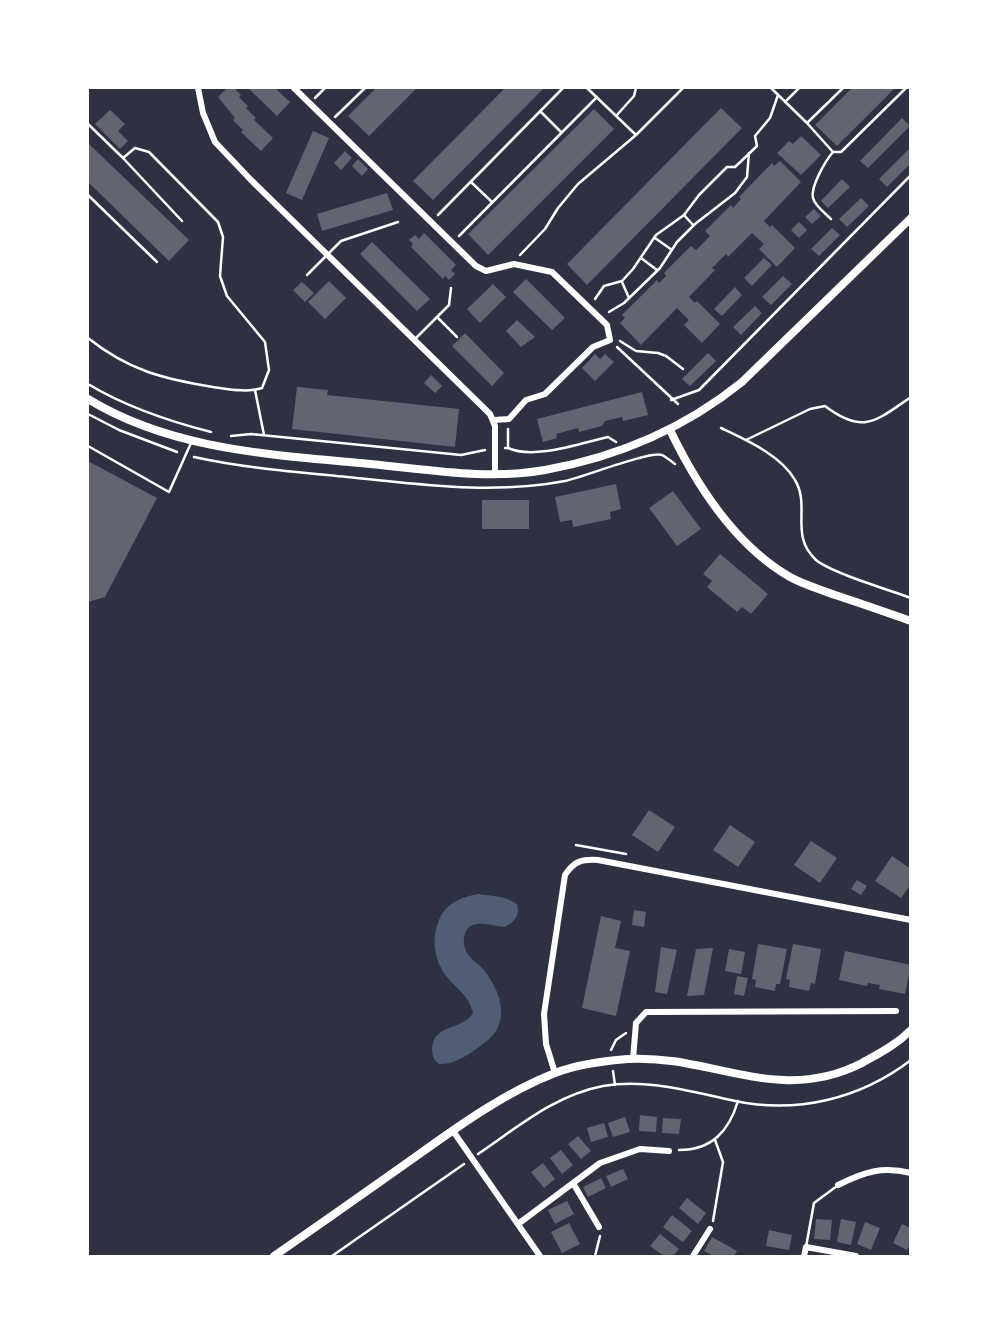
<!DOCTYPE html>
<html>
<head>
<meta charset="utf-8">
<style>
	body { margin:0 }
	#map { position:relative; width:998px; height:1344px; overflow:hidden; background:#2d3142; font-family:Overpass,sans-serif }
	canvas { display:block }
	.frame { position:absolute; inset:0; border:89px solid #fff; pointer-events:none }
</style>
</head>
<body>
<div id="map">
<canvas width="998" height="1344"></canvas>
<div class="frame"></div>
</div>
<script>
const context = document.querySelector('canvas').getContext('2d');
context.lineJoin = 'round';
function fill(path, color) {
  context.fillStyle = color;
  context.fill(path, 'evenodd');
}
function stroke(path, color, width, dash) {
  context.strokeStyle = color;
  context.lineWidth = width;
  context.lineCap = dash ? 'butt' : 'round';
  context.setLineDash(dash || []);
  context.stroke(path);
}
const water = new Path2D(`
	M479,894C492,896 505,896 517,904C520,916 515,921 505,927C491,926 467,916 464,938C463,943 465,949 467,953C471,960 478,963 483,969C502,992 512,1025 483,1044C471,1053 455,1065 439,1064C434,1060 432,1056 432,1049C433,1023 463,1031 473,1013C469,996 458,990 448,978C434,962 431,939 439,920C446,903 461,897 479,894Z`);
const building = new Path2D(`
	M227,88H234L241,95L239,97L248,106L246,108L256,118L254,120L273,138L261,151L241,132L243,130L233,120L235,118L218,97Z
	M248,88H275L290,102L277,116Z
	M376,88H417L369,136L348,116Z
	M505,88H544L433,200L413,181Z
	M852,88H895L837,146L815,125Z
	M721,108L742,128L587,285L567,264Z
	M594,109L614,129L488,255L468,234Z
	M110,110L125,124L118,131L128,141L120,149L95,124Z
	M902,118L910,126L868,168L860,161Z
	M313,131L329,138L302,200L286,193Z
	M801,136L821,155L801,175L777,153L789,141L793,144Z
	M88,143L189,240L169,261L88,182Z
	M911,147V163L887,187L879,179Z
	M345,151L352,158L341,170L334,163Z
	M358,159L368,169L362,176L352,166Z
	M780,161L801,182L764,221L770,227L772,225L795,248L777,267L759,249L764,244L752,233L728,257L726,254L712,268L715,270L689,297L695,303L697,301L720,324L702,343L684,325L689,320L677,308L641,345L620,323L625,318L622,315L657,280L659,283L666,276L664,273L691,246L696,250L710,236L705,231L731,205L733,208L741,199L739,197L772,163L774,166Z
	M842,179L850,187L828,208L821,201Z
	M387,193L393,210L322,231L317,214Z
	M861,198L869,206L847,227L839,219Z
	M814,209L821,216L812,224L805,217Z
	M799,222L807,230L799,238L791,230Z
	M832,228L840,235L819,256L811,249Z
	M424,233L456,265L451,270L455,274L449,280L445,276L443,279L411,247L413,244L409,240L415,235L419,239Z
	M372,242L430,299L417,311L360,254Z
	M764,258L772,265L752,286L744,278Z
	M783,276L792,284L771,305L762,297Z
	M526,279L565,318L552,330L513,292Z
	M329,281L346,298L325,319L308,302Z
	M302,282L314,293L305,302L293,290Z
	M493,284L506,297L480,323L467,309Z
	M735,287L742,295L722,316L714,309Z
	M755,306L762,313L741,335L733,327Z
	M517,320L535,337L521,347L506,331Z
	M465,333L504,373L492,386L452,346Z
	M708,353L716,361L690,386L682,379Z
	M595,354L600,359L605,354L614,362L595,381L582,368Z
	M431,375L442,386L435,393L424,383Z
	M297,387L328,390L327,395L459,409L455,447L292,429Z
	M642,392L648,415L623,421L622,417L605,421L602,426L579,432L578,428L556,434L557,438L543,442L537,419Z
	M88,461L157,498L105,597L88,602Z
	M616,484L621,509L610,512L611,519L573,527L572,520L560,522L555,497Z
	M673,491L701,529L677,546L649,508Z
	M482,500H529V529H482Z
	M720,554L768,594L751,614L742,607L737,612L707,587L712,581L703,574Z
	M649,810L675,827L658,852L632,835Z
	M730,825L755,842L738,867L713,850Z
	M811,841L837,858L820,883L794,865Z
	M892,856L911,869V884L901,898L875,881Z
	M857,880L867,886L861,895L851,889Z
	M634,910L646,912L644,927L632,925Z
	M601,916L621,921L615,948L630,951L616,1016L582,1008Z
	M758,944L787,949L780,984H776L775,991L755,987L756,980L752,979Z
	M793,944L821,949L815,984L811,983L809,991L789,987L790,980L786,979Z
	M661,947L677,950L667,994L655,992Z
	M713,948L704,995L687,996L696,949Z
	M729,949L745,952L741,974L725,971Z
	M845,951L911,965L905,994L879,989L880,985L868,983L867,986L839,980Z
	M737,976L748,978L744,996L734,994Z
	M640,1115L657,1117L656,1132L639,1131Z
	M625,1117L630,1132L613,1137L608,1123Z
	M663,1118L681,1119L679,1134L662,1133Z
	M604,1123L608,1137L591,1142L587,1128Z
	M578,1136L591,1151L581,1159L568,1144Z
	M561,1150L573,1165L562,1174L550,1158Z
	M543,1163L555,1179L544,1188L531,1172Z
	M623,1169L628,1179L611,1187L606,1176Z
	M601,1178L606,1188L588,1197L583,1187Z
	M687,1198L706,1213L698,1224L679,1208Z
	M567,1201L574,1214L555,1224L548,1210Z
	M672,1215L692,1231L683,1242L663,1227Z
	M816,1219L832,1220L830,1240L814,1239Z
	M841,1219L856,1222L851,1245L837,1242Z
	M865,1222L880,1228L871,1250L857,1244Z
	M569,1223L580,1244L562,1253L551,1232Z
	M902,1224L911,1228V1243L907,1250L893,1243Z
	M769,1230L792,1235L789,1250L766,1246Z
	M660,1234L679,1249L673,1256H664L650,1246Z
	M712,1237L737,1251L734,1256H714L704,1251Z`);
const path = new Path2D(`
	M587,88L636,135L683,88
	M771,88L807,123L843,88
	M315,98L325,88
	M785,102L799,88
	M540,111L561,132
	M616,116L634,96L636,88
	M335,117L365,88
	M807,123L833,152H841L906,88
	M88,124L123,158L182,221
	M472,183L492,202
	M88,195L157,262
	M438,215L563,88
	M684,215L693,225
	M831,219C825,213 815,206 813,198C810,187 826,160 833,152
	M459,236L597,97
	M655,238L672,250
	M520,255L545,229L558,208L578,184L636,135
	M641,258L657,270
	M622,282L629,298
	M595,299L604,286L622,281L633,269L656,235L684,215L699,195L727,167H735L757,146L755,136L770,118L778,95
	M609,312L624,303L660,268L677,242L695,224L735,193L747,177L749,153
	M88,338C128,370 163,379 213,387C228,389 247,393 262,388L269,370L265,342L227,296L220,276L223,237L218,222L149,152L135,148L123,158
	M620,341L636,351L658,353L666,356L683,369
	M617,347L678,404
	M88,384C126,407 168,421 211,432
	M255,390L264,435
	M671,400L699,390L911,175
	M88,414L119,430L177,452
	M721,428C746,440 781,455 795,480C811,507 789,535 816,560C832,573 889,590 911,598
	M231,436L251,434L461,455L485,450
	M746,440L810,409L825,406C863,435 876,421 911,397
	M505,448H508V429
	M508,448C534,460 581,443 608,437L616,442
	M194,457C244,468 296,472 347,477C419,484 492,495 565,481C584,477 649,451 662,455C666,457 671,461 675,464
	M576,845L626,854
	M611,1050L616,1040L626,1033
	M613,1071L615,1085
	M679,1150C712,1150 729,1131 738,1101
	M478,1154C518,1127 555,1095 603,1086C647,1078 692,1092 735,1101C797,1114 860,1099 911,1060
	M713,1221L723,1162L715,1140
	M332,1256L464,1164
	M595,1256L600,1236`);
const service = new Path2D(`
	M307,275L341,241L398,222
	M437,317L457,337
	M414,340L449,305L451,288
	M88,446L169,492L191,443
	M806,1247L814,1203L837,1186`);
const minor = new Path2D(`
	M198,88L203,113L215,142L251,180L490,414L495,426V475
	M294,88L476,266L486,271L514,264L552,272L607,325L610,340L593,347L545,394L526,400L509,419L494,420
	M633,1059L636,1023L646,1012L896,1011
	M555,1073L546,1044L544,1014L565,875C574,861 582,859 598,860L911,920
	M453,1131L540,1256
	M573,1183L599,1227
	M838,1185C864,1172 882,1166 911,1173
	M518,1224L600,1163L640,1149L669,1151
	M693,1256L710,1229
	M804,1256L806,1247L856,1256`);
const tertiary = new Path2D(`
	M88,399C170,449 266,454 359,463C421,468 483,481 545,470C617,457 685,428 742,382L911,218
	M670,430C697,486 736,546 790,577C804,585 820,589 835,595C860,603 885,612 911,621
	M274,1256C322,1223 370,1189 418,1155C460,1125 506,1092 555,1073C578,1064 603,1061 628,1059C711,1054 778,1106 862,1063C880,1053 896,1045 911,1030`);
fill(water, '#4f5d75');
fill(building, '#626471');
stroke(path, '#fff', 2.5);
stroke(service, '#fff', 2.5);
stroke(minor, '#fff', 6);
stroke(tertiary, '#fff', 8);
</script>
</body>
</html>
